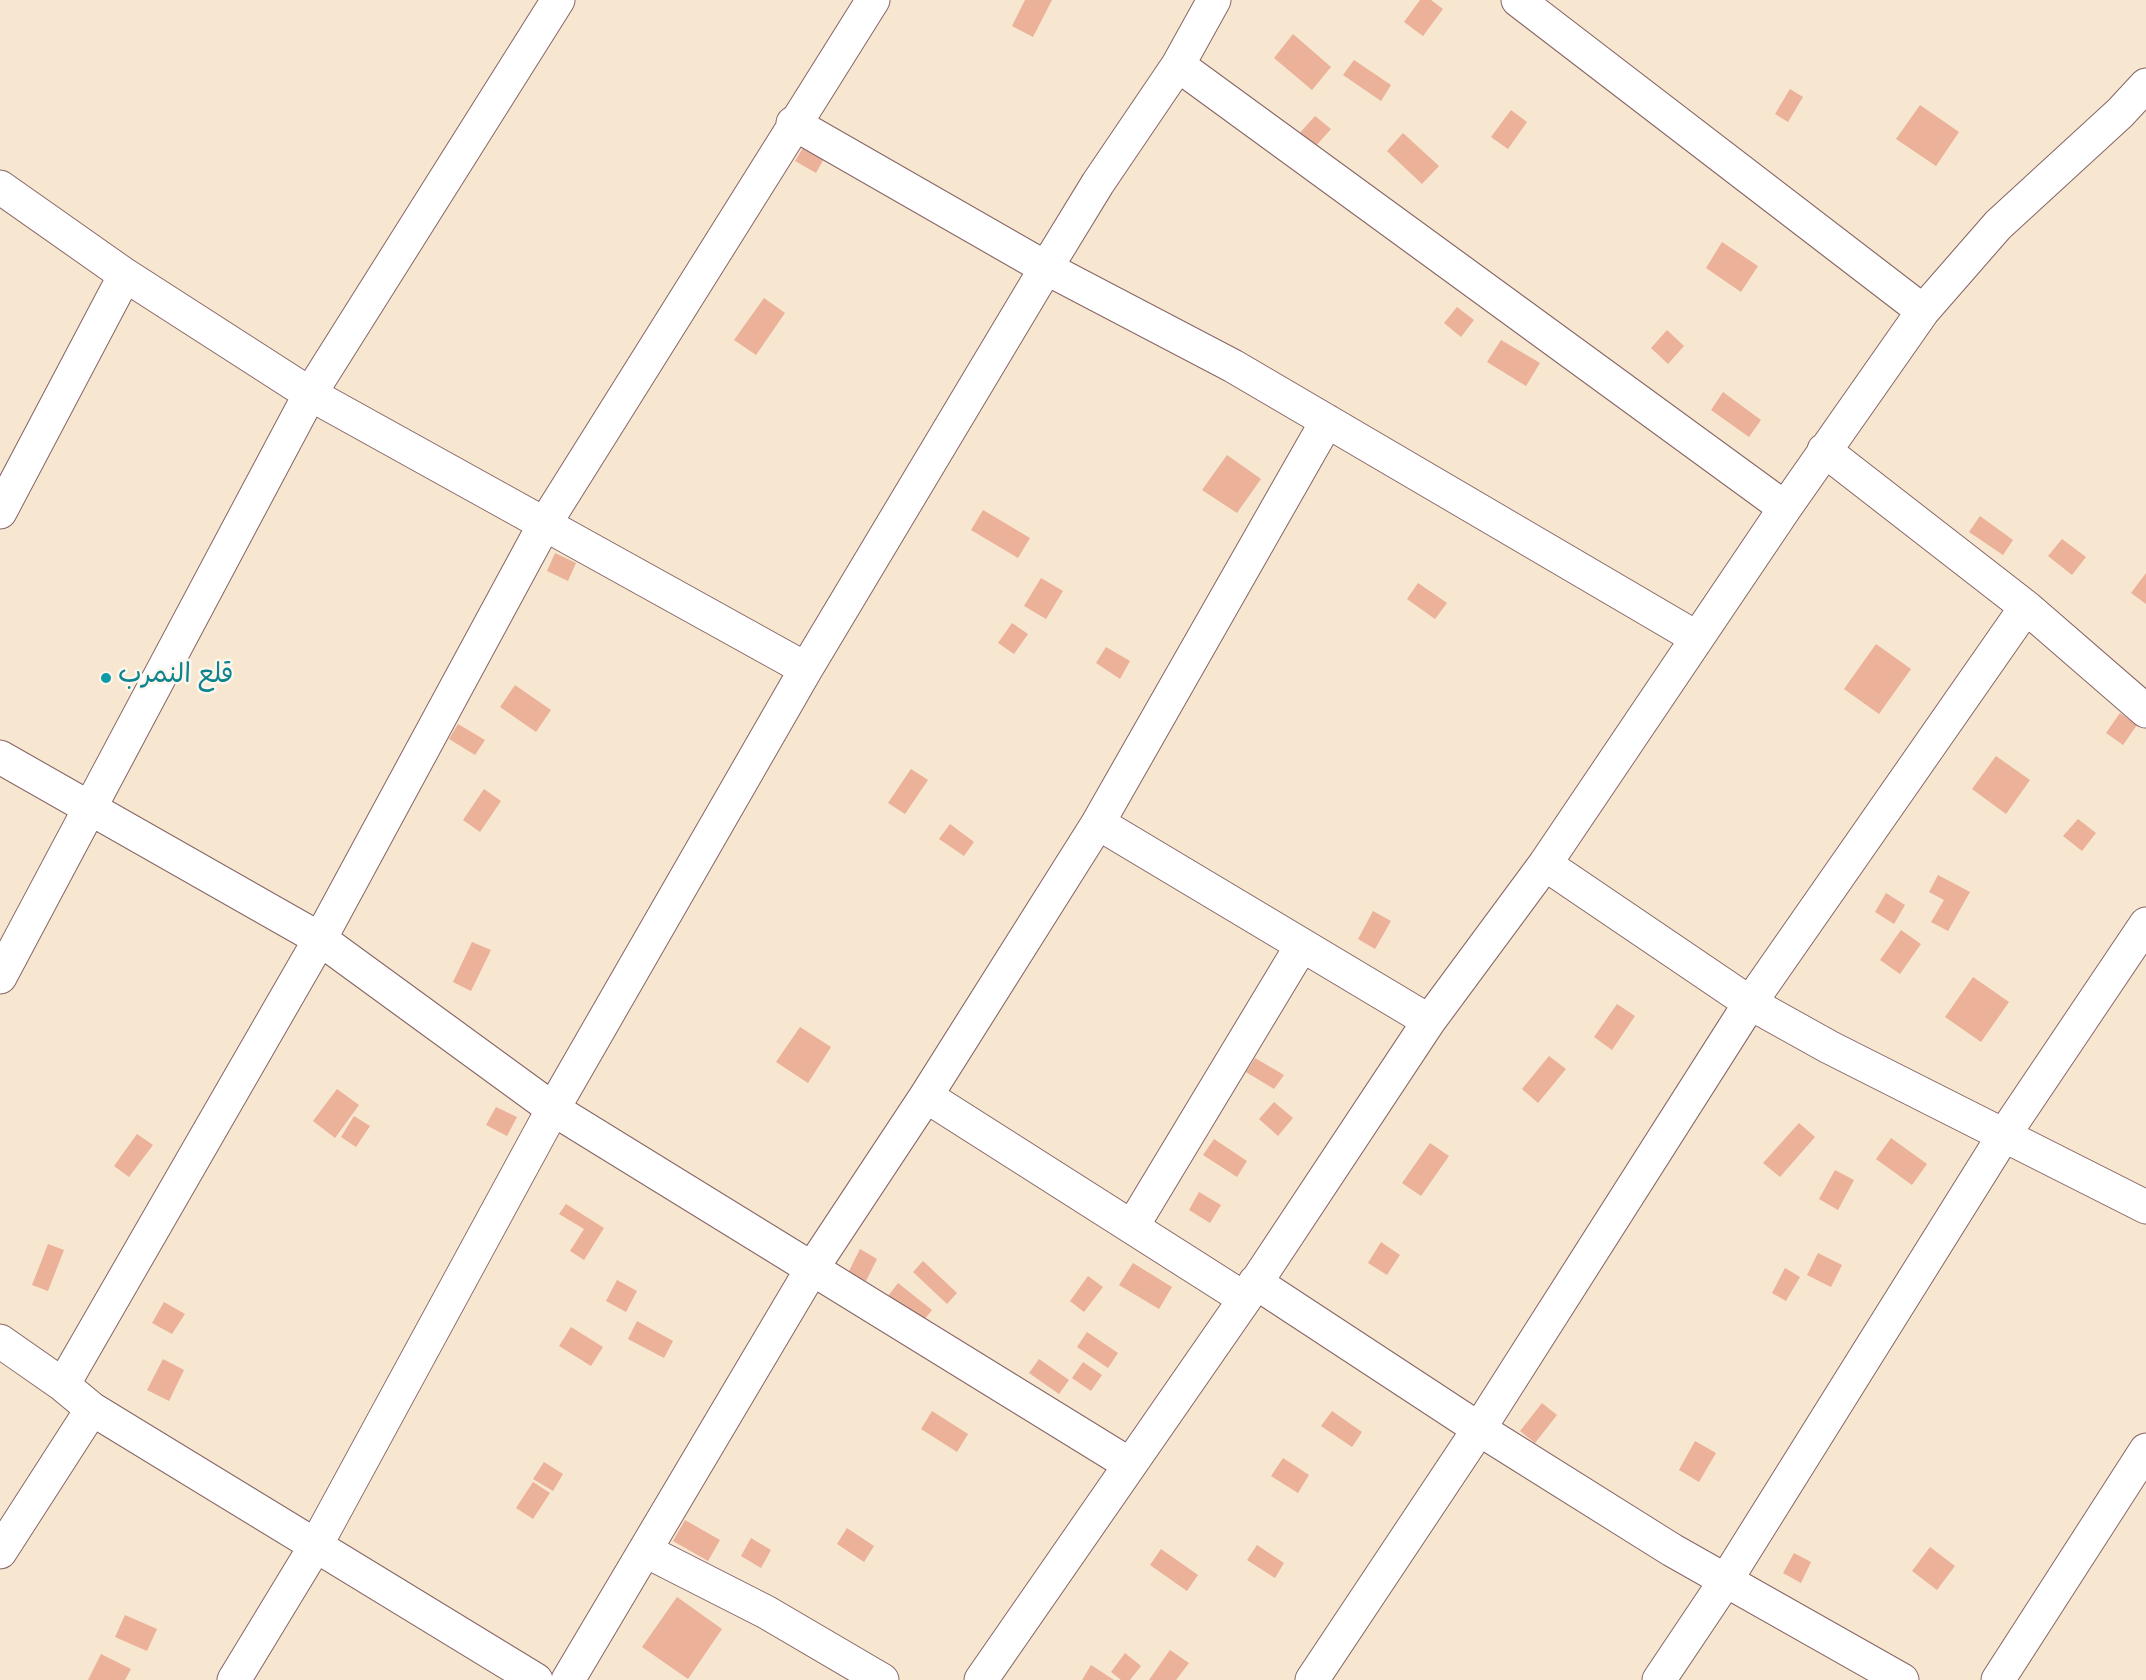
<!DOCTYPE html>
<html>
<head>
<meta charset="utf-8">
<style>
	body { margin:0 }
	canvas { display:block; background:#f7e6d0 }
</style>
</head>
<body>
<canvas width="2146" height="1680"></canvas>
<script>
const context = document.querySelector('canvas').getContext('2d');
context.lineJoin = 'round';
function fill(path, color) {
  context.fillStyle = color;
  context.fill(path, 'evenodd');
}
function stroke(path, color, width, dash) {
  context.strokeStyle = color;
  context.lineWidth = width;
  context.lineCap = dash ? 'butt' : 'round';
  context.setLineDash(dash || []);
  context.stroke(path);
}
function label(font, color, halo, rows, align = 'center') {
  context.font = font + ' "Indie Flower","Playpen Sans Arabic",sans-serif';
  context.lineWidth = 5;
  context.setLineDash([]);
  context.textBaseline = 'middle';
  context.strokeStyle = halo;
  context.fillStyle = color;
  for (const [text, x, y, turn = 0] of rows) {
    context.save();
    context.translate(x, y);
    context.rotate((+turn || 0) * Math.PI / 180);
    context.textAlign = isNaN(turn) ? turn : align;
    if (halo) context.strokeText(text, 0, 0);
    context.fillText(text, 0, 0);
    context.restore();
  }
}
const building = new Path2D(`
	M1025,0H1052L1033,37L1012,26Z
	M1420,0H1431L1443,9L1423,36L1404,22Z
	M1293,34L1331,67L1312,90L1274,58Z
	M1354,60L1391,85L1381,101L1343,75Z
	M1790,89L1803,97L1788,122L1775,114Z
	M1920,105L1959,132L1936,166L1896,139Z
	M1511,110L1527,122L1508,149L1491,137Z
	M1315,116L1331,129L1313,149L1297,136Z
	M1403,133L1439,166L1422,184L1387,151Z
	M806,143L826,155L816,173L795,161Z
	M1722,242L1758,266L1741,292L1706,268Z
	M764,298L785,313L756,355L734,340Z
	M1457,307L1474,320L1461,337L1444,323Z
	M1667,330L1684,346L1668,364L1651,348Z
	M1501,340L1540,363L1526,386L1487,362Z
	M1723,392L1761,420L1749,437L1711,410Z
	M1227,455L1261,479L1237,513L1202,490Z
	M983,510L1030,538L1018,558L971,530Z
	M1980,516L2013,540L2003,555L1969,532Z
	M2062,539L2086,557L2072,575L2048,556Z
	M555,553L576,563L568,581L547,571Z
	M2146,573V604L2131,593Z
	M1041,578L1063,591L1046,619L1024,606Z
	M1418,583L1447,603L1435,619L1407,599Z
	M1012,623L1028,634L1014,654L998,643Z
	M1876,644L1911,669L1879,714L1844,689Z
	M1106,647L1130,661L1120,679L1096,663Z
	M515,685L551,710L536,732L500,707Z
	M2120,713L2137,725L2123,745L2106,733Z
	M458,724L485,740L475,755L449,739Z
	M1996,756L2030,780L2006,814L1972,789Z
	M911,769L928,780L905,814L888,803Z
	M484,789L501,801L480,832L463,820Z
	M2078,819L2096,833L2082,851L2063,836Z
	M950,824L974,842L964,856L939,839Z
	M1938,875L1970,892L1948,931L1931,922L1944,900L1929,892Z
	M1886,893L1905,905L1894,924L1875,912Z
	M1373,911L1391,921L1375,949L1358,939Z
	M1901,930L1921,944L1900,974L1880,960Z
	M472,942L491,950L471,991L453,982Z
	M1973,977L2009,1002L1981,1042L1945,1017Z
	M1617,1004L1635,1016L1612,1050L1594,1037Z
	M800,1027L831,1047L808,1083L776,1062Z
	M1549,1056L1566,1069L1538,1103L1522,1089Z
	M1255,1058L1284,1075L1274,1089L1246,1072Z
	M337,1089L359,1105L335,1138L313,1121Z
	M1274,1102L1293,1118L1278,1136L1259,1119Z
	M496,1107L517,1117L507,1136L486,1125Z
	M354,1116L370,1126L356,1147L341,1137Z
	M1799,1123L1815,1137L1780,1177L1763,1163Z
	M137,1134L153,1145L129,1177L114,1166Z
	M1891,1138L1927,1164L1912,1185L1876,1159Z
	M1214,1139L1247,1161L1237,1177L1203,1155Z
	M1430,1143L1449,1156L1421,1196L1402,1183Z
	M1835,1170L1854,1180L1838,1210L1819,1199Z
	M1199,1192L1221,1205L1210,1223L1189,1210Z
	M566,1204L604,1228L584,1260L570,1251L584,1229L559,1214Z
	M1381,1242L1400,1255L1387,1275L1368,1263Z
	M48,1244L64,1250L48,1291L32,1285Z
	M860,1249L877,1259L866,1281L848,1273Z
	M1818,1253L1842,1265L1831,1287L1807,1275Z
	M923,1261L957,1293L947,1304L913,1272Z
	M1133,1263L1172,1287L1159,1309L1119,1285Z
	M1785,1268L1800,1277L1786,1301L1772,1293Z
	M1088,1276L1103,1287L1084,1312L1070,1301Z
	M617,1280L637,1291L626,1312L606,1301Z
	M898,1283L932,1310L919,1326L885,1300Z
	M164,1302L185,1314L172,1334L152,1323Z
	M637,1321L673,1341L664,1358L628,1339Z
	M571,1327L603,1347L591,1366L559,1346Z
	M1087,1332L1118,1353L1108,1368L1077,1347Z
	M163,1359L184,1370L169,1401L147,1390Z
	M1039,1359L1069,1380L1059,1394L1029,1373Z
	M1083,1362L1102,1375L1091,1391L1072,1378Z
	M1542,1403L1557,1415L1535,1443L1520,1431Z
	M932,1411L968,1434L957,1452L921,1429Z
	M1332,1411L1362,1432L1352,1447L1321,1426Z
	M1695,1441L1716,1453L1699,1482L1679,1470Z
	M1283,1458L1309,1475L1298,1493L1271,1476Z
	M544,1462L563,1474L553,1491L533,1479Z
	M533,1482L550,1493L533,1519L516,1508Z
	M685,1520L720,1540L708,1561L673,1541Z
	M847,1528L874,1546L864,1562L837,1544Z
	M751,1538L771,1550L761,1568L741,1556Z
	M1257,1545L1284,1563L1275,1578L1247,1560Z
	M1930,1547L1955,1566L1937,1590L1912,1571Z
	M1161,1549L1198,1575L1187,1591L1150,1565Z
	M1794,1553L1811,1562L1801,1583L1783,1573Z
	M677,1597L722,1629L688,1679L642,1647Z
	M125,1615L157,1629L147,1651L115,1637Z
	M1170,1650L1189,1663L1176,1680H1149Z
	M1125,1653L1141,1666L1130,1680H1121L1111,1672Z
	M101,1654L131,1669L125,1680H88Z
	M1091,1665L1114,1680H1082Z`);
const minor = new Path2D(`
	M1518,0L1923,311
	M1178,65L1785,508
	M793,123L1046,268L1233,366L1697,638
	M0,187L125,275L310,394L806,669
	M1824,450L2026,607L2146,711
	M0,512L125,275
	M0,757L320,939L553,1109L1129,1464
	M1098,823L1429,1021
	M1545,864L1750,1003L1829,1047L2146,1207
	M0,977L310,394L558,0
	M926,1096L1245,1299
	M1132,1227L1302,945
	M1255,1282L1479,1429L1672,1550L1902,1680
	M0,1341L63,1385L92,1409L536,1680
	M63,1385L320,939L544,525L873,0
	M646,1551L766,1612L882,1680
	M0,1552L92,1409
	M234,1680L316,1545L553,1109L806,669L1046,268L1098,183L1178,65L1214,0
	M568,1680L813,1267L926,1096L1098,823L1327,421
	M981,1680L1245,1299L1429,1021L1545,864L1785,508L1923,311L1998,225L2120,113L2146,85
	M1312,1680L1479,1429L1750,1003L2026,607
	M1659,1680L1726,1580L2004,1135L2146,924
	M1998,1680L2146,1450`);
const markers = [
	[106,678,6,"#0f9aa8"]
];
const cultureNames = [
	["قلع النمرب",118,678]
];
fill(building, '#ebb199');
stroke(minor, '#876565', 35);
stroke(minor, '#fff', 33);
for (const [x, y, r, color] of markers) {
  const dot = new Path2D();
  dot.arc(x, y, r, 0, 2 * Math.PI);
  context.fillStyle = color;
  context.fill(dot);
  stroke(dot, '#fbf7ec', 2);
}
label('27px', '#0d838f', '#fbf7ec', cultureNames, 'left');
</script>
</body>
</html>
